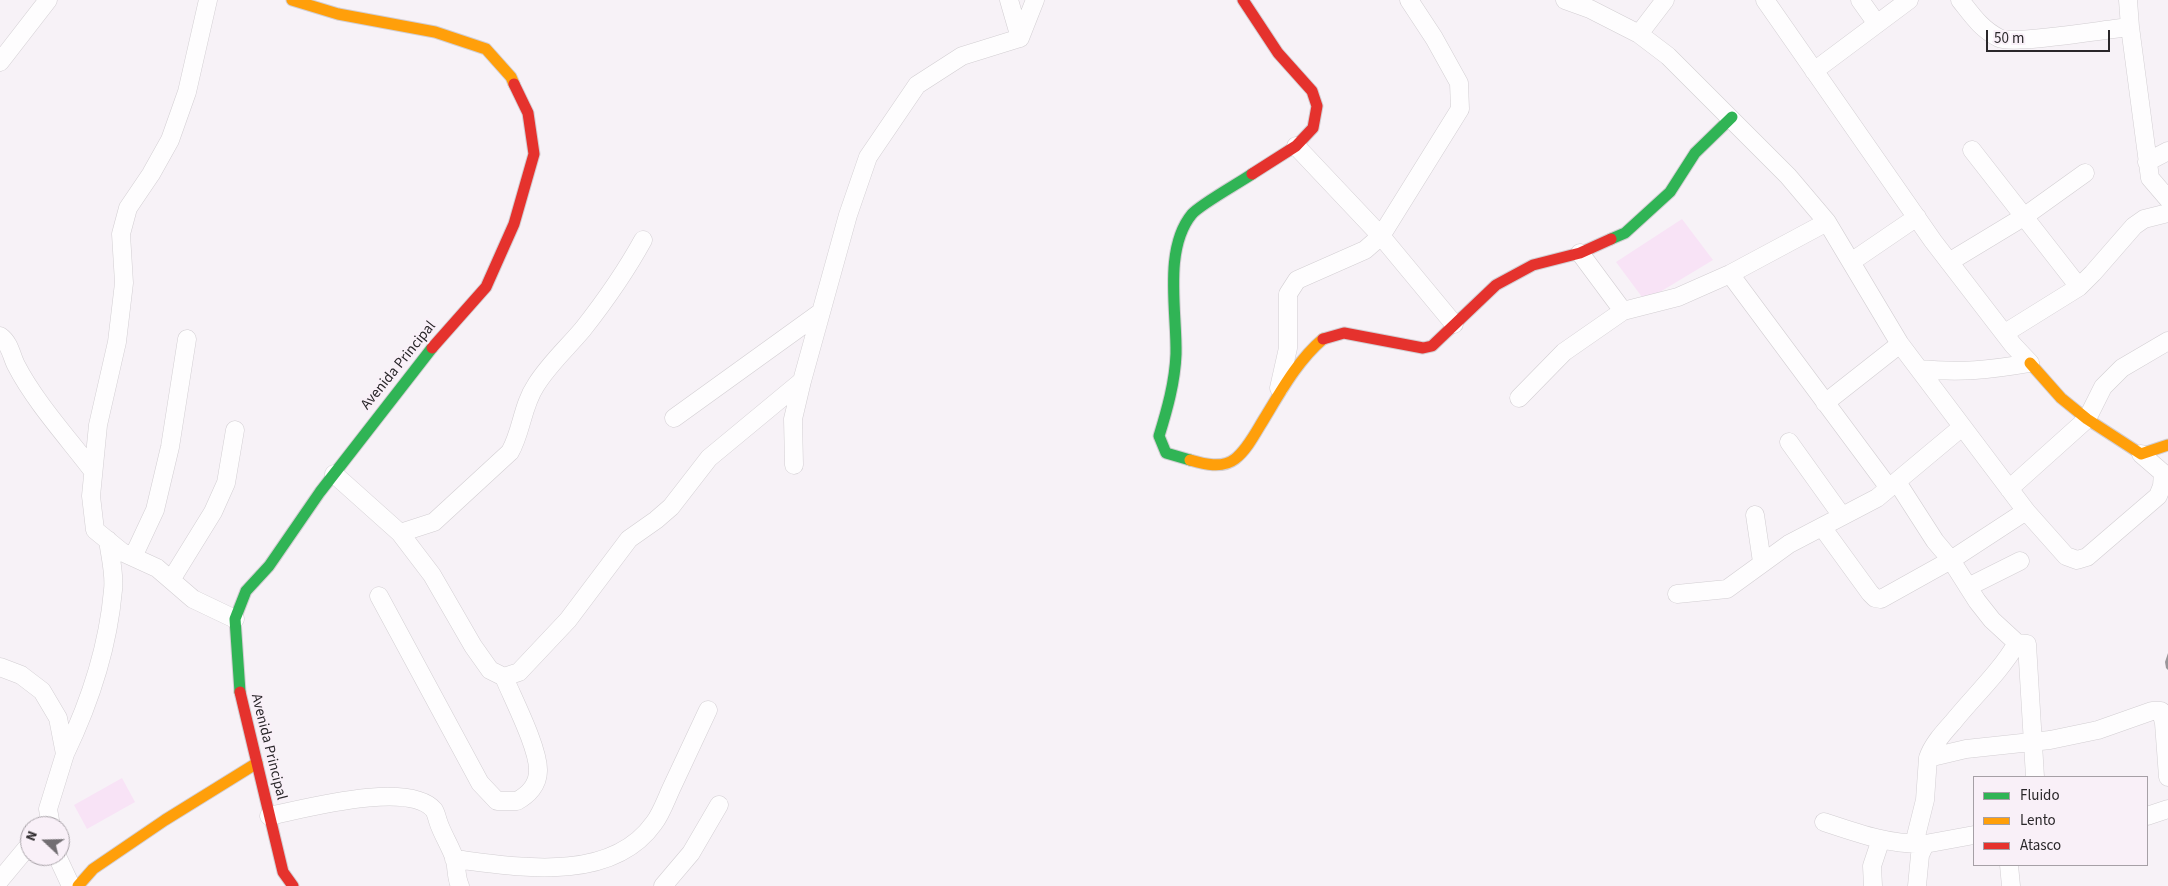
<!DOCTYPE html>
<html>
<head>
<meta charset="utf-8">
<style>
	body { margin:0 }
	#map { position:relative; width:2168px; height:886px; overflow:hidden; background:#f7f2f7; font-family:"Source Sans 3",sans-serif }
	canvas { display:block }
	.legend { position:absolute; left:1973px; top:776px; width:175px; height:90px; box-sizing:border-box; background:#f9f0f8; border:1px solid #a6a0a6; margin:0; padding:6px 9px; list-style:none; font-size:15px; color:#2a272a }
	.legend li { display:flex; align-items:center; gap:10px; height:25px }
	.legend b { width:25px; border:1px solid #a6a0a6 }
	.north { position:absolute; left:20px; top:816px; width:50px; height:50px; box-sizing:border-box; background:#f9f0f8; border:1px solid #a6a0a6; border-radius:50%; rotate:291deg; font-size:14px; font-weight:700; line-height:20px; text-align:center; color:#2a272a }
	.north::after { content:''; display:block; margin:auto; width:18px; height:22px; background:#726e72; clip-path:polygon(50% 0,100% 100%,50% 72%,0 100%) }
	.scale { position:absolute; left:1986px; top:30px; width:124px; height:22px; box-sizing:border-box; border:2px solid #2a272a; border-top:0; padding-left:6px; font-size:15px; line-height:18px; white-space:nowrap; color:#2a272a; -webkit-text-stroke:4px #f9f0f8; paint-order:stroke }
</style>
</head>
<body>
<div id="map">
<canvas width="2168" height="886"></canvas>
<ul class="legend">
<li><b style="height:6px;background:#30b455"></b>Fluido</li>
<li><b style="height:6px;background:#ff9f0a"></b>Lento</li>
<li><b style="height:6px;background:#e5322d"></b>Atasco</li>
</ul>
<div class="north">N</div>
<div class="scale">50 m</div>
</div>
<script>
const context = document.querySelector('canvas').getContext('2d');
context.lineJoin = 'round';
function fill(path, color) {
  context.fillStyle = color;
  context.fill(path, 'evenodd');
}
function stroke(path, color, width, dash) {
  context.strokeStyle = color;
  context.lineWidth = width;
  context.lineCap = dash ? 'butt' : 'round';
  context.setLineDash(dash || []);
  context.stroke(path);
}
function label(font, color, halo, rows, align = 'center') {
  context.font = font + ' "Source Sans 3",sans-serif';
  context.lineWidth = 4.5;
  context.setLineDash([]);
  context.textBaseline = 'middle';
  context.strokeStyle = halo;
  context.fillStyle = color;
  for (const [text, x, y, turn = 0] of rows) {
    context.save();
    context.translate(x, y);
    context.rotate((+turn || 0) * Math.PI / 180);
    context.textAlign = isNaN(turn) ? turn : align;
    if (halo) context.strokeText(text, 0, 0);
    context.fillText(text, 0, 0);
    context.restore();
  }
}
const green = new Path2D(`
	M1682,219L1713,260L1645,301L1616,262Z
	M122,778L135,802L87,829L74,805Z`);
const street = new Path2D(`
	M208,0L187,92L170,140L151,174L128,208L121,234L124,283L117,342L98,425L91,496L95,530L122,552L157,568L193,599L235,619
	M1009,0L1020,38
	M1565,0L1590,9L1639,34L1668,56L1788,176L1827,222L1900,344L2026,511L2066,556L2077,560L2087,557L2158,496L2162,486L2163,473L2141,454
	M1765,0L1933,241L2013,345L2030,363
	M1860,0L1877,24
	M1960,0C1972,15 1981,29 1999,38C2013,45 2107,29 2130,27
	M2128,0L2130,27L2150,178L2168,199
	M1639,34L1665,0
	M1020,38L1035,0
	M0,62L48,0
	M1814,71L1909,0
	M1296,146L1381,236L1454,324
	M1972,150L2079,287
	M2147,162L2168,151
	M1580,253L1623,311
	M1851,262L1917,217
	M1949,262L2025,216L2085,173
	M1730,274L1889,488
	M2005,333L2079,287L2093,273L2134,226L2144,219L2168,213
	M0,336C10,343 11,355 16,365C35,402 68,438 93,471
	M1919,369C1961,373 1989,370 2030,363
	M1279,388L1288,348V294L1297,280L1365,250L1381,236L1460,109L1459,83L1434,38L1409,0
	M1519,398L1564,352L1623,311L1678,297L1730,274L1827,222
	M1825,403L1900,344
	M674,418L821,312
	M1789,442L1842,516
	M794,465L793,419L802,381L848,215L868,157L917,85L962,56L1020,38
	M334,474L400,533L432,575L473,646L490,670L504,677L519,672L568,620L629,539L656,520L671,507L709,458L802,381
	M1897,482L1935,541L1951,560L1977,601L1992,620L2017,643L2027,644L2035,777
	M2009,489L2087,419L2103,387L2122,368L2168,341
	M1755,515L1762,562
	M1822,527L1870,593L1875,598L1881,599L1951,560L2026,511
	M400,533L434,522L510,452C522,431 522,406 536,385C549,364 568,347 583,329C605,301 626,271 643,240
	M133,557L155,510L170,447L187,339
	M171,580L213,512L226,483L235,430
	M1968,587L2020,561
	M1677,594L1727,589L1789,544L1877,498L1962,427
	M379,596L480,783L497,801H517C528,795 538,785 538,771C539,749 513,699 504,677
	M2017,643C2000,672 1974,696 1953,722C1944,732 1932,745 1928,758L1966,749L2050,740L2098,730L2152,711H2161L2164,723L2168,777
	M0,667L21,675L42,691L58,718L65,754L48,809L51,826
	M65,754C90,702 108,648 113,590C115,574 110,556 108,540
	M269,816C304,809 409,780 434,810C436,813 437,818 438,821C442,834 451,847 455,860C457,869 456,878 460,886
	M2147,816L2168,809
	M1824,822C1857,833 1890,845 1925,844L1920,855L1917,886
	M1914,844L1925,800L1928,758
	M1925,844L1974,835
	M57,856L71,886
	M454,859C517,867 611,884 654,823C661,814 666,800 671,789C683,763 696,736 708,710
	M2009,865L2011,886
	M0,880L30,844
	M663,886L691,853L719,805
	M1873,886L1872,866L1881,839`);
const fast = new Path2D(`
	M1611,239L1625,233L1670,192L1695,153L1732,117
	M1190,460L1166,453L1159,436C1167,410 1175,382 1176,354C1177,312 1163,249 1192,214C1201,204 1239,183 1252,174
	M240,692L235,619L246,591L269,566L320,492L432,348`);
const slow = new Path2D(`
	M292,0L338,14L435,32L486,49L511,77L514,84
	M2030,363L2061,398L2087,419L2141,454L2168,445
	M1190,460C1204,464 1222,469 1235,459C1247,450 1256,432 1264,419C1281,391 1298,360 1323,339
	M78,886L93,869L165,820L257,763`);
const jam = new Path2D(`
	M1243,0L1278,53L1312,91L1317,106L1313,128L1296,146L1252,174
	M1323,339L1344,333L1423,348L1432,346L1496,285L1533,265L1580,253L1611,239
	M432,348L486,287L514,224L534,154L528,113L514,84
	M240,692L283,872L293,886`);
const wall = new Path2D(`
	M2168,653V670L2166,668L2165,662Z`);
const streetNames = [
	["Avenida Principal",399,366,-51],
	["Avenida Principal",268,747,76]
];
fill(green, '#f8e3f6');
stroke(street, '#d2ced2', 19);
stroke(fast, '#d2ced2', 13);
stroke(slow, '#d2ced2', 13);
stroke(jam, '#d2ced2', 13);
stroke(street, '#fefdfe', 18);
stroke(fast, '#30b455', 11);
stroke(slow, '#ff9f0a', 11);
stroke(jam, '#e5322d', 11);
fill(wall, '#9a969a');
label('15px', '#2a272a', '#f9f0f8', streetNames);
</script>
</body>
</html>
